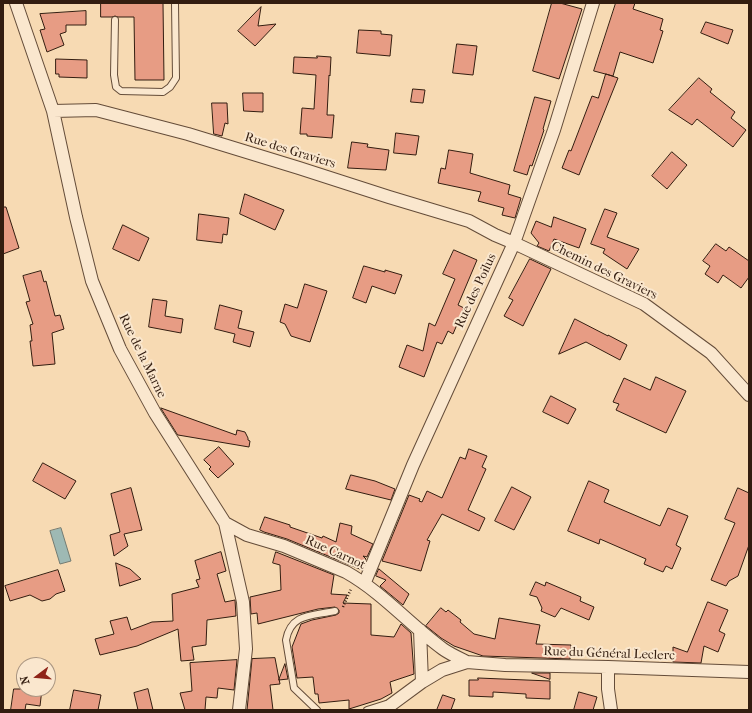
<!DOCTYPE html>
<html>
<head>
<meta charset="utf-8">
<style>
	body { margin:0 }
	#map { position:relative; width:752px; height:713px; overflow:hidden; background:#f7dab3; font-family:"IM FELL French Canon",serif }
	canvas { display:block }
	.frame { position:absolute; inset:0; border:4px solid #331d10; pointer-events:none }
	.north { position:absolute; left:16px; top:657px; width:40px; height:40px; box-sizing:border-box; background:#fae7ce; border:1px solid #aa9682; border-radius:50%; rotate:254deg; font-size:11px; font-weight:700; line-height:16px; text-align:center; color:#331d10 }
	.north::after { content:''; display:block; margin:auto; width:14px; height:18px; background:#8f2418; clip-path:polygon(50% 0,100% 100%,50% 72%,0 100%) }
</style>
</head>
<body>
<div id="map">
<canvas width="752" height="713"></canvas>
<div class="frame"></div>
<div class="north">N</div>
</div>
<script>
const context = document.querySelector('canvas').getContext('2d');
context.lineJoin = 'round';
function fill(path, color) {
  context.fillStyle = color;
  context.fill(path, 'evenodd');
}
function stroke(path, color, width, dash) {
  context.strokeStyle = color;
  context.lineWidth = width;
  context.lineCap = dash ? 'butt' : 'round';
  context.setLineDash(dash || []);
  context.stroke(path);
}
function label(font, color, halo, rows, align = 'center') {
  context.font = font + ' "IM FELL French Canon",serif';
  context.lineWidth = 4;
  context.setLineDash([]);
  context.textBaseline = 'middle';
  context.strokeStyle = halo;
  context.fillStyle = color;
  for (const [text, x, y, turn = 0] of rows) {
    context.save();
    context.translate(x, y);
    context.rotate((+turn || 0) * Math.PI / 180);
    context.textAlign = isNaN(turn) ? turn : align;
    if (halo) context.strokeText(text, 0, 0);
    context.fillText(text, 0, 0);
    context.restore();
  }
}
const water = new Path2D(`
	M61,528L71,561L60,564L50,531Z`);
const building = new Path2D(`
	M101,3H163L164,80H135L134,17H118L115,16L112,17H101Z
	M552,3H560L582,9L559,79L533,71Z
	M616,3H635L633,9L663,19L660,30L663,31L653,63L620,52L613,76L594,71Z
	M261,7L258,26L276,24L255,46L238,31Z
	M86,11V25H66V32L60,34L64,45L47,52L40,30L45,29L40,14Z
	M706,22L733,30L728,44L701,33Z
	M359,30L381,31V34L392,35L390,56L357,53Z
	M457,44L477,46L473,75L453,73Z
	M317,56L331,57L330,76L329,75L327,115H334L332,138L307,136V134H300L302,108L314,109L316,75L293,73L294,57L317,58Z
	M56,59L87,60V78L59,77V74H56Z
	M606,74L618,78L579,175L562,168L569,150L571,151L592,96L598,98Z
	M699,78L712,89L710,92L735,112L731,118L746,130L733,147L697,119L692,125L669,110Z
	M413,89L425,90L423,103L411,102Z
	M243,93H263V112L244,111Z
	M535,97L551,101L543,129L544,130L532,166L530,165L527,175L514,171Z
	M212,103H227L228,124L225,123L222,136L214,134Z
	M396,133L419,136L416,155L394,153Z
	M352,142L368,144L367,147L389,150L386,170L348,168Z
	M449,150L473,154L470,173L510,185L508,194L521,198L515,218L502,215L504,208L478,201L481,192L438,183L441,168L445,169Z
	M672,152L687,165L667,189L652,176Z
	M245,194L284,210L275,230L240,214Z
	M3,207H6L19,248L3,254Z
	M605,209L617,213L607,237L639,249L627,269L603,253L605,249L591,244Z
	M199,214L229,218L227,235L223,234L222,243L197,240Z
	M554,217L586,229L579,248L554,239L549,251L537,246L539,243L531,233L536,221L551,227Z
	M123,225L149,238L139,261L113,249Z
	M716,244L726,251L729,247L749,261V277L741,288L723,275L718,283L705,274L710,266L703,261Z
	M454,250L477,260L458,305L464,308L453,334L448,331L442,344L437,342L424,377L399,367L407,345L423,351L429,323L435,326L455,279L443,274Z
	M530,259L551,269L523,326L504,316L513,300L509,298Z
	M364,266L385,272V270L402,275L395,294L372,286L366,303L353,298Z
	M41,271L44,282L46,281L55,316L60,315L64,329L52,333L55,364L33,366L30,341H32L30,325L33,324L26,302L30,301L23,276Z
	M305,284L327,291L310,342L291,336L285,324L280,322L285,304L297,308Z
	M153,299L167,301L165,316L183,319L181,333L149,327Z
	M220,305L242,311L238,328L254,332L250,347L233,342L235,334L215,329Z
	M575,319L608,336V335L627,345L620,360L586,342L559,354Z
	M656,377L686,391L666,433L616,410L619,404L613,402L624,378L650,390Z
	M551,396L576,409L568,424L543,412Z
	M161,408L236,435L237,430L245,432L248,438V440L250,441L249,447L178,435Z
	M219,447L234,464L218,478L209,469L211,467L204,460Z
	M469,449L487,456L482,467L486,469L468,510L485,518L479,531L442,514L427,540L430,541L421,571L382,561L409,495L420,499L419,501L422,502L427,491L442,498L460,457L465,459Z
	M43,463L76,481L65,499L33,481Z
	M351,475L375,481L395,489L391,500L346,489Z
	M589,481L609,490L604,502L660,526L668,508L688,516L676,545L681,548L672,569L666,566L663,572L644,564L646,559L600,539L599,544L568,531Z
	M512,487L531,497L514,530L495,521Z
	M131,488L142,530L124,534L128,546L114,556L110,535L120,532L111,494Z
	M738,488L749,493V545L738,576L729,581L726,586L711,580L735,523L725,519Z
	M265,517L290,525V527L322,538L323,536L336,542L340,523L352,526L351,534L373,544L367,557L363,556L366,559L362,570L287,539L264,532L260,530Z
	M221,552L226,571L217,574L225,602L235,600L236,616L207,620L206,645L192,647L194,660L181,661L178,629L137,646L100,655L95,639L114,634L110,621L127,617L131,630L152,622L173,621L172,594L199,587L196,580L200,579L195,561Z
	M276,552L334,575L331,594L347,595L343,603L371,604V635L394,637L401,624L411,633L414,674L390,682L392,693L381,699L349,709V700L319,703L318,694H315L313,677L297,678L292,647L301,624L312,620L336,615L339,613V610L335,607L318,609L258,624L257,613L251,614L250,597L281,590L280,565L273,563Z
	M116,563L130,569L141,579L120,586Z
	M379,569L409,594L403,605L380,586L386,580L376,576Z
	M58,570L65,591L56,594L50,599L42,601L30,595L10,601L5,586Z
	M536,582L545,586L546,582L581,597L580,601L594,607L589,620L561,608L555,617L541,611L542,608L537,597L530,595Z
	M708,602L728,610L719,631L725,634L718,652L704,646L701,663L673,662V647L687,652Z
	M441,608L446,612L448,610L461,620L460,622L474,634L495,639L499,618L540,625L536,644L571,645L570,659L483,656L454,646L441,638L426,626Z
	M275,658L280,684L270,685L273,710H247L252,659Z
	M237,660L234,690L218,688L217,698L206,697L205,710H185L180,693L192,691L190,663Z
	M285,664L288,679L279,680Z
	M532,673H550V679Z
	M478,678L550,681V699L526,698V694L493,692V697L469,696V680H478Z
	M14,689H42L40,706L26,704L25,710H11Z
	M148,689L153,710H138L134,693Z
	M74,690L101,695L98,710H70Z
	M579,692L597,697L593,710H574Z
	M443,695L455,699L451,710H437Z`);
const path = new Path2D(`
	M343,607L351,589`);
const service = new Path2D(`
	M115,20L114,75L116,87L121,91L163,92L170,87L176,78L175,3
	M317,710L294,688L286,640C291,613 312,616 335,611
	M367,710L386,704`);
const minor = new Path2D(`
	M16,3L53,111L76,217L92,281L120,349L155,413L225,523L243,602L246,649L239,710
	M53,111L96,110L188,134L299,168L389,197L469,221L495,235L514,243L644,304L711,353L749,395
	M225,523L247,535L284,546L346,572C383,593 409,624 443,649C450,654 459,658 467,662
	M365,582L413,465L514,243L554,130L593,3
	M420,630L422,682
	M608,667V689L611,710
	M384,710L422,682L442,670L467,662L505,665L608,667L749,672`);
const streetNames = [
	["Rue des Graviers",290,151,17],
	["Chemin des Graviers",604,271,26],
	["Rue des Poilus",476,291,-65],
	["Rue de la Marne",142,356,64],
	["Rue Carnot",335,553,24],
	["Rue du Général Leclerc",609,654,2]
];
fill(water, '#9eb9b4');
stroke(water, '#737b72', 1);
fill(building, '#e79c84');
stroke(building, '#331d10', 1);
stroke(service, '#644c39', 8);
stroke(minor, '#644c39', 14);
stroke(path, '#331d10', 2.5, [1, 2]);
stroke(service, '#fae7ce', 6);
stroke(minor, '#fae7ce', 12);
label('13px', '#331d10', '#fae7ce', streetNames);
</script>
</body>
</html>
